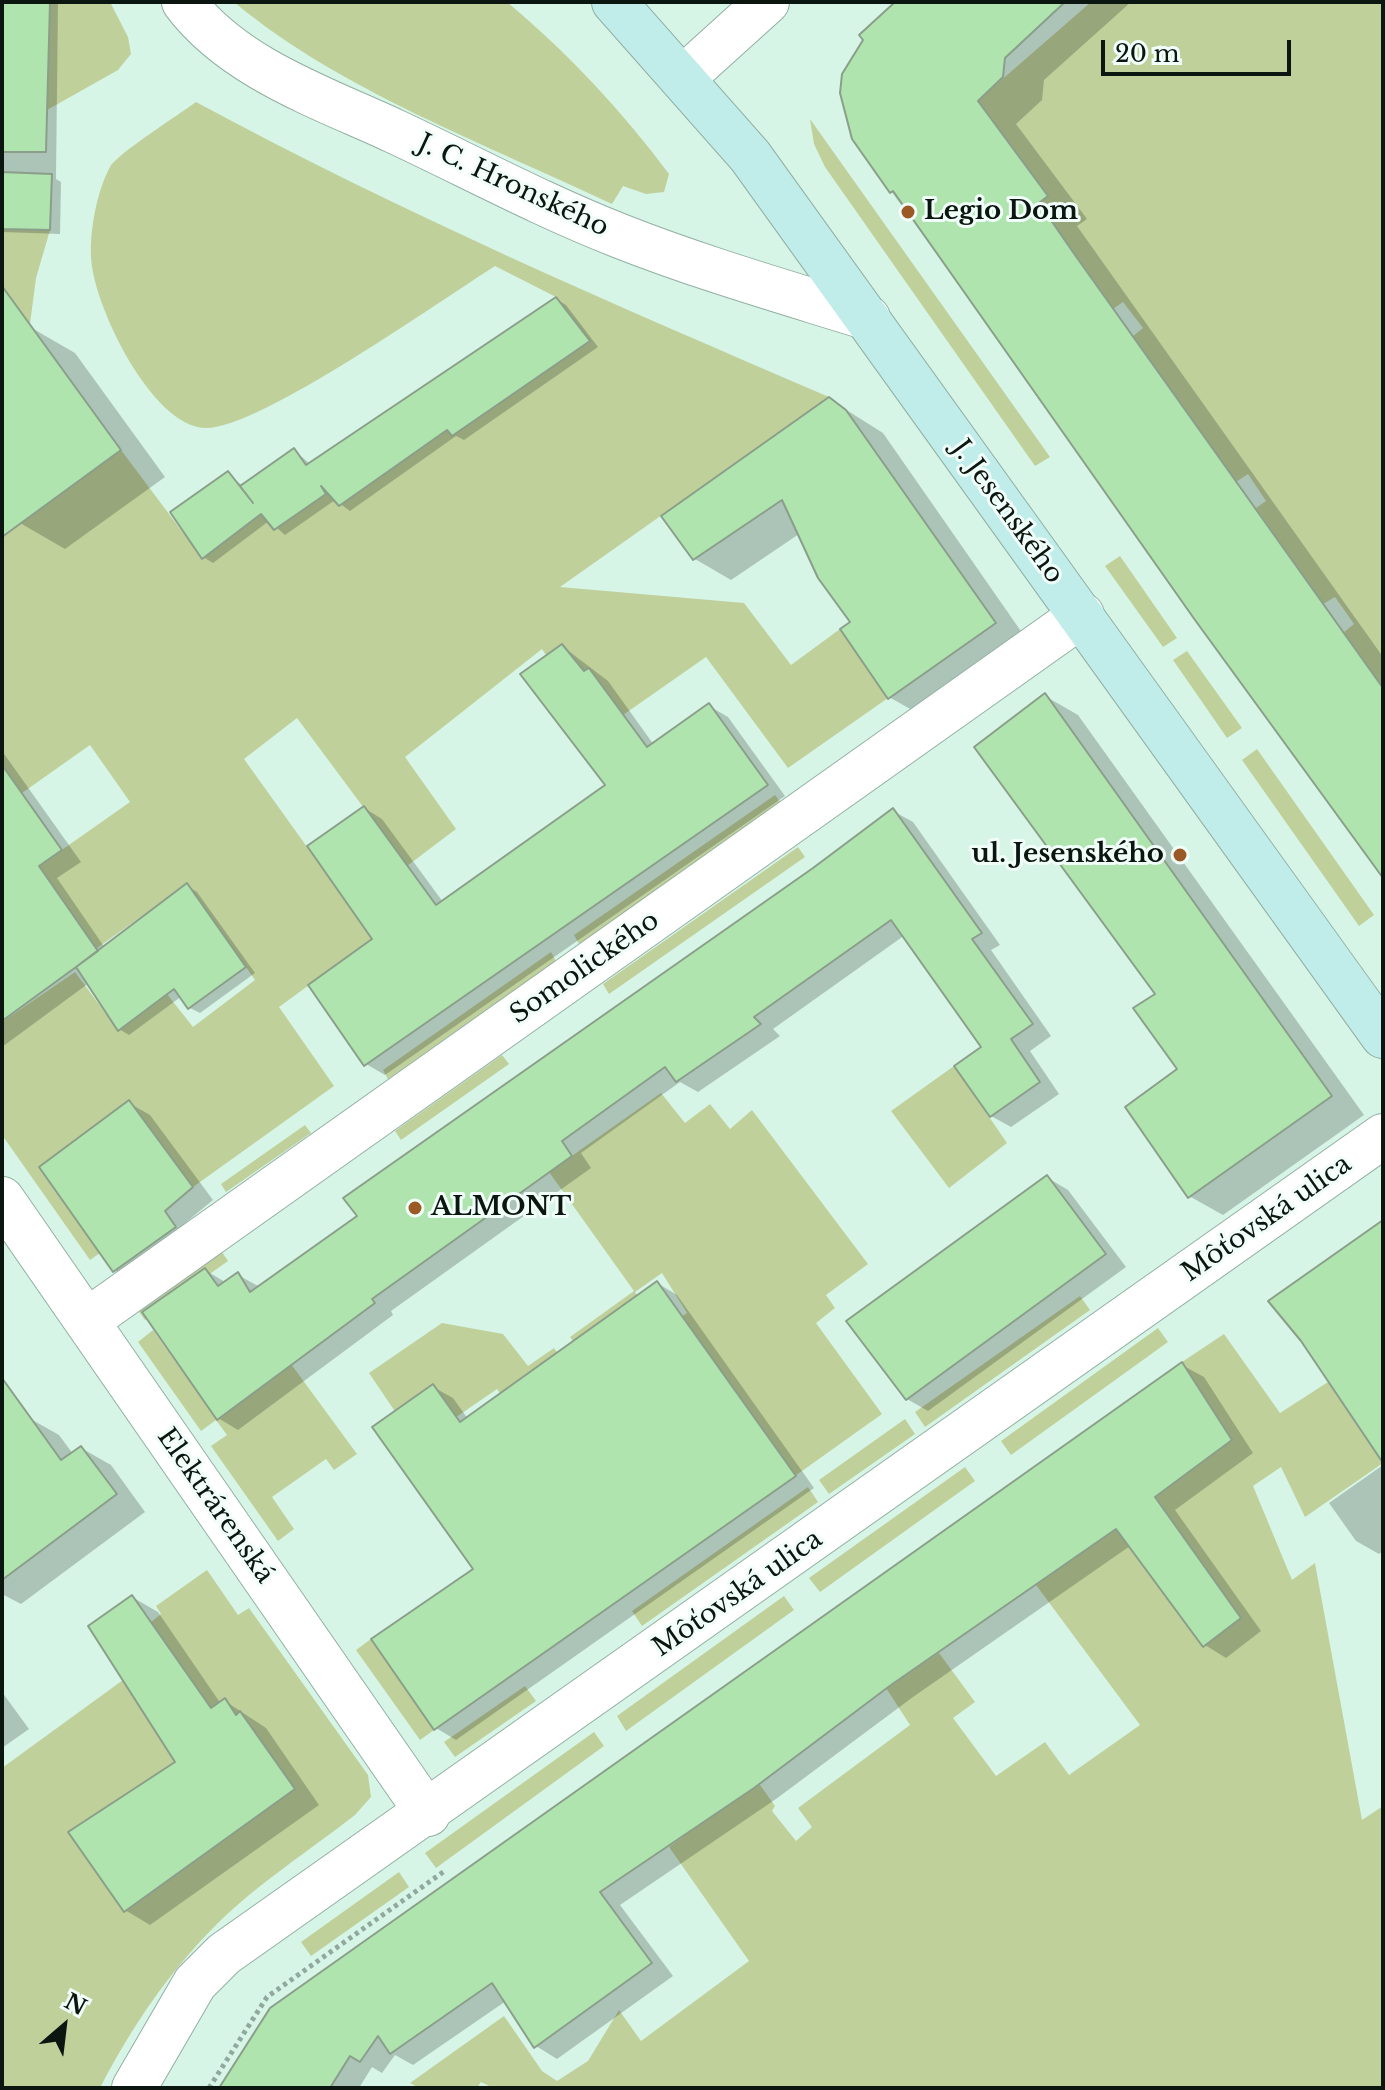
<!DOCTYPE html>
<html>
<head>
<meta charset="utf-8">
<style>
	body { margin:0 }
	#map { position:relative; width:1385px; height:2090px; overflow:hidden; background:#d7f5e7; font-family:"Libre Baskerville",serif }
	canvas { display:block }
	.frame { position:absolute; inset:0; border:4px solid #0b1611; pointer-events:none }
	.north { position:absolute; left:24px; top:1986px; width:80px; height:80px; -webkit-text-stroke:6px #f1fdf8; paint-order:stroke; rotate:28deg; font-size:22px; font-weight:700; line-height:32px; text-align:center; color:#0b1611 }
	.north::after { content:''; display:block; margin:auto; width:28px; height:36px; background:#0b1611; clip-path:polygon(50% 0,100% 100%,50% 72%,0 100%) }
	.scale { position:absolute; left:1101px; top:40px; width:190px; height:36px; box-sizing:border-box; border:4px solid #0b1611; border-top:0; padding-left:10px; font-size:24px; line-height:28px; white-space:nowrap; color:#0b1611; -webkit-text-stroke:6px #f1fdf8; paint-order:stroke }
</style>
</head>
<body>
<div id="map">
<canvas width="1385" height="2090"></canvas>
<div class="frame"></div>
<div class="north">N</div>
<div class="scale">20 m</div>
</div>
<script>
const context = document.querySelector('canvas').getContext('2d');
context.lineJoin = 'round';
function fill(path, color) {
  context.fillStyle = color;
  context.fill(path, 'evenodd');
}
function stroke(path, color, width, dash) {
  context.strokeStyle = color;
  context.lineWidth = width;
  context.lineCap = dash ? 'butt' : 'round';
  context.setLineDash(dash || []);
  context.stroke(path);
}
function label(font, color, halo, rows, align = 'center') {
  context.font = font + ' "Libre Baskerville",serif';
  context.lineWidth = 6;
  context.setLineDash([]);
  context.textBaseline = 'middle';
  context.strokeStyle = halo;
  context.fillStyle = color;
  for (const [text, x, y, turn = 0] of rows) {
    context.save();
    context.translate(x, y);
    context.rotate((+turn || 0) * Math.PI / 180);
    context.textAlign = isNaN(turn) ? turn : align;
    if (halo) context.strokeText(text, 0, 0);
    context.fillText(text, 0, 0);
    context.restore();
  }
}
const green = new Path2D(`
	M50,2H110L128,37L131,54L118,70L47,110Z
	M234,2H507C567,52 623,112 669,174L664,192L646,194L623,186L612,204C488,145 339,90 234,2Z
	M1091,2H1383V688L1343,633L1354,624L1335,597L1323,604L1256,508L1266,501L1248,474L1236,482L1132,337L1143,328L1123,302L1113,309L1039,203L1048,196L1028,169L1018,176L963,102L983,96Z
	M196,102C401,213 615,305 829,397L560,587L744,603L791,665L840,629L888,698L788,768L706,657L623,715L589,668L584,671L562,644L546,655L542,649L405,757L456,829L407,866L297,718L244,759L325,872L393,924L279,1007L334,1086L193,1187L128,1101L39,1167L100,1253L90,1260L2,1135V1022L75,972L118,1030L167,994L193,1027L255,980L187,884L83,958L39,866L130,802L90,745L22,793L2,765V502L19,524L121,450L202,558L262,514L274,530L327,493L339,506L447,430L589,341L556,297L495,266C441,300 258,430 205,428C151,426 92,303 91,256C90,229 97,191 110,167C117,154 180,114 196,102Z
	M810,119L1050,457L1035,466L825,167L814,144Z
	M2,229L50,230L36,278L30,324L2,344Z
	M1120,556L1177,638L1163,647L1105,566Z
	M1187,651L1242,728L1227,738L1173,660Z
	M1257,749L1374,915L1359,926L1242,760Z
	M775,795L781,803L579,944L574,935Z
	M798,847L805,857L609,994L603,984Z
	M551,952L556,961L388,1079L383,1070Z
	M502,1055L509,1064L401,1140L395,1131Z
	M954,1066L1007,1143L949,1188L891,1111Z
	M661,1093L685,1123L710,1104L730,1129L752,1110L868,1264L826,1295L835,1308L816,1323L882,1414L795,1476L644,1442L570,1337L634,1291L549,1172ZM662,1273L687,1313L660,1331L635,1292Z
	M305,1125L311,1133L226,1192L221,1184Z
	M220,1249L228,1261L145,1320L137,1309Z
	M1080,1296L1090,1310L925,1427L915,1412Z
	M442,1323L503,1334L528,1366L554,1348L578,1382L571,1493L497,1389L417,1444L369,1373Z
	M1158,1328L1168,1342L1011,1455L1001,1441Z
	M153,1330L217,1420L291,1364L357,1454L334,1470L326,1459L272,1497L294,1529L278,1541L211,1446L227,1435L216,1420L201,1431L138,1342Z
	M1224,1334L1280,1413L1328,1382L1383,1463L1305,1517L1281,1467L1253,1486L1292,1580L1315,1563L1362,1820L1383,1806V2088H493L481,2082L477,2088H419L410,2083L504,2016L542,2071L557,2081L588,2061L619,2010L641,2041L749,1961L669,1847L758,1782L775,1806L772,1811L796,1841L812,1827L798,1808L910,1725L886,1688L939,1653L975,1702L953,1718L996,1776L1045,1742L1069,1775L1140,1725L1036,1585L1134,1514L1194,1553L1155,1497L1232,1440L1182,1362Z
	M905,1419L915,1434L829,1494L819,1480Z
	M965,1467L975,1481L820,1592L809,1578Z
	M808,1487L818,1502L642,1626L632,1611Z
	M207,1570L238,1615L249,1608L368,1775L371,1797L355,1815C310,1850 256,1885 216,1925C168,1973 131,2028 100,2088H2V1768L123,1680L151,1622L161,1614L156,1606Z
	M784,1596L794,1610L626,1731L617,1716Z
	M371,1639L434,1730L420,1740L356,1650Z
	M525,1686L536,1701L455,1757L444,1742Z
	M594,1732L604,1746L436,1868L425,1853Z
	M399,1872L409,1887L311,1956L301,1942Z`);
const shadow = new Path2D(`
	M2,2H58L56,179L61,182L60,234L2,232Z
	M899,2H1131L1044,80L1042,100L1016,124L1087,219L1077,226L1383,657V874L853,138Z
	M556,299L566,305L598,347L464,440L456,436L350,511L335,500L285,535L269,521L213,563L203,557L228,474L243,486L294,450L310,464Z
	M30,327L75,353L165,477L65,549L20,523L2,499V347Z
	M829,399L883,433L1032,647L926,718L889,697L853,623L799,534L731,580L695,559Z
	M562,646L608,681L654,745L709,706L728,717L785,796L385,1075L366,1064L375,939L364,808L382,819L443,902L607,785Z
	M1045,696L1078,715L1364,1115L1223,1215L1189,1196L1180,1070L1158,994Z
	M2,751L81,862L57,878L105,948L187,886L197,892L255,973L200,1013L190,1008L182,996L129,1035L119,1029L89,983L2,1047Z
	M893,811L913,822L1000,945L991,950L1051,1036L1030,1051L1059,1094L1011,1127L991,1116L984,1048L905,935L773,1029L780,1036L698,1092L680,1082L581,1153L591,1168L391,1311L393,1315L238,1430L218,1418L205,1270L225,1282L238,1275L258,1286L359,1216Z
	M129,1103L150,1115L213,1200L184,1224L195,1239L135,1282L114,1270Z
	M1048,1178L1068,1190L1126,1267L928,1411L907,1399Z
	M657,1283L677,1295L814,1488L456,1740L436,1728L475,1569L433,1387L453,1398L468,1419Z
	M1182,1365L1204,1377L1253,1453L1175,1510L1261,1631L1226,1658L1205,1645L1130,1546L913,1697L776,1799L620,1905L673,1976L557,2059L536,2046L506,2001L413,2065L395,2055L382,2073L372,2067L359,2088H222Z
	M29,1418L59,1435L73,1454L81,1448L111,1465L145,1512L21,1604L2,1594V1437Z
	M1383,1465V1551L1379,1554L1356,1541L1329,1503Z
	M132,1597L158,1612L221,1704L225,1701L266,1728L319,1805L150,1925L125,1910L177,1762Z
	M2,1692L29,1729L2,1748Z`);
const building = new Path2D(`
	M2,2H50L46,152H2Z
	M895,2H1065L1005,58L1003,77L978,101L1048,196L1039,203L1075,255L1383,688V878L1195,620L893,191L890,193L852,139L840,93L842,74L863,40L859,35Z
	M2,172L52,174L50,230L2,229Z
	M2,286L121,450L2,537Z
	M556,297L590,341L452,436L447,430L339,506L321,486L326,494L274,530L261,514L202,559L170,512L228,471L253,503L240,486L294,448L306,465Z
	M829,397L846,410L996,623L888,699L840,629L850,622L818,578L782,500L693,560L661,516Z
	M562,644L584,671L589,668L647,747L709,703L768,785L364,1066L308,985L372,939L307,846L364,806L436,905L605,785L520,674Z
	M1045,693L1332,1096L1188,1198L1125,1107L1177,1069L1133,1008L1155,994L974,747Z
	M2,765L62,850L39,866L98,951L2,1021Z
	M893,808L982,933L972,939L1033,1024L1011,1039L1040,1082L990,1117L954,1066L981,1047L891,920L754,1017L761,1024L676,1082L665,1067L562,1141L572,1156L372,1299L375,1303L217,1420L142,1312L205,1268L218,1286L238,1272L250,1292L357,1216L343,1198L813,868Z
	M187,883L246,967L188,1009L174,989L118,1031L76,967Z
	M129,1100L193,1187L165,1211L176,1227L113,1272L39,1167Z
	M1047,1175L1106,1254L906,1400L846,1321Z
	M1383,1220V1463L1301,1341L1268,1301Z
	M657,1281L796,1476L434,1730L371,1639L473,1569L372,1427L433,1384L460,1422Z
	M1182,1362L1232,1440L1155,1497L1241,1618L1203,1647L1116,1529L891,1685L754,1788L600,1892L652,1963L534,2048L492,1983L390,2054L378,2036L360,2062L350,2056L330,2088H219L270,2008Z
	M2,1378L61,1460L81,1446L117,1494L2,1580Z
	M132,1595L211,1708L225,1698L236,1715L240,1711L295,1789L124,1912L68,1832L175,1762L88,1626Z`);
const path = new Path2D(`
	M209,2088L267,1997L446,1870`);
const street = new Path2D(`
	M184,2C233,68 323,98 394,131C469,166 543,206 620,236C701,268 785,292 868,318
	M684,77L767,2
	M2,1199L428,1814
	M88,1320L1082,615
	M134,2088L195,1983L224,1954L1383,1136`);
const secondary = new Path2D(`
	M614,2L750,156L1383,1036`);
const markers = [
	[908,212,8,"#9a5925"],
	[1180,855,8,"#9a5925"],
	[415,1208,8,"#9a5925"]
];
const streetNames = [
	["J. C. Hronského",513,186,25],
	["J. Jesenského",1007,512,54],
	["Somolického",585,968,-35],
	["Môťovská ulica",1267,1219,-35],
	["Elektrárenská",215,1506,55],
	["Môťovská ulica",738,1594,-35]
];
const poiNames = [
	["Legio Dom",924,212],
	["ul. Jesenského",1164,855,"right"],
	["ALMONT",431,1208]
];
fill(green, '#bfd09b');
fill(shadow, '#0003');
fill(building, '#afe4ae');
stroke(building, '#8a9e8a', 2);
stroke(street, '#92afa2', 46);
stroke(secondary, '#92afa2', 46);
stroke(path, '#91a89e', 5, [4, 4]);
stroke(street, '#fff', 44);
stroke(secondary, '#c0edea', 44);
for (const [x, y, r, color] of markers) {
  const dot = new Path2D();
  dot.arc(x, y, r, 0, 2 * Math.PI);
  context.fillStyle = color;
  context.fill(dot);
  stroke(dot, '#f1fdf8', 3);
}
label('26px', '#0b1611', '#f1fdf8', streetNames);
label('bold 26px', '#0b1611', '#f1fdf8', poiNames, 'left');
</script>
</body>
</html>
